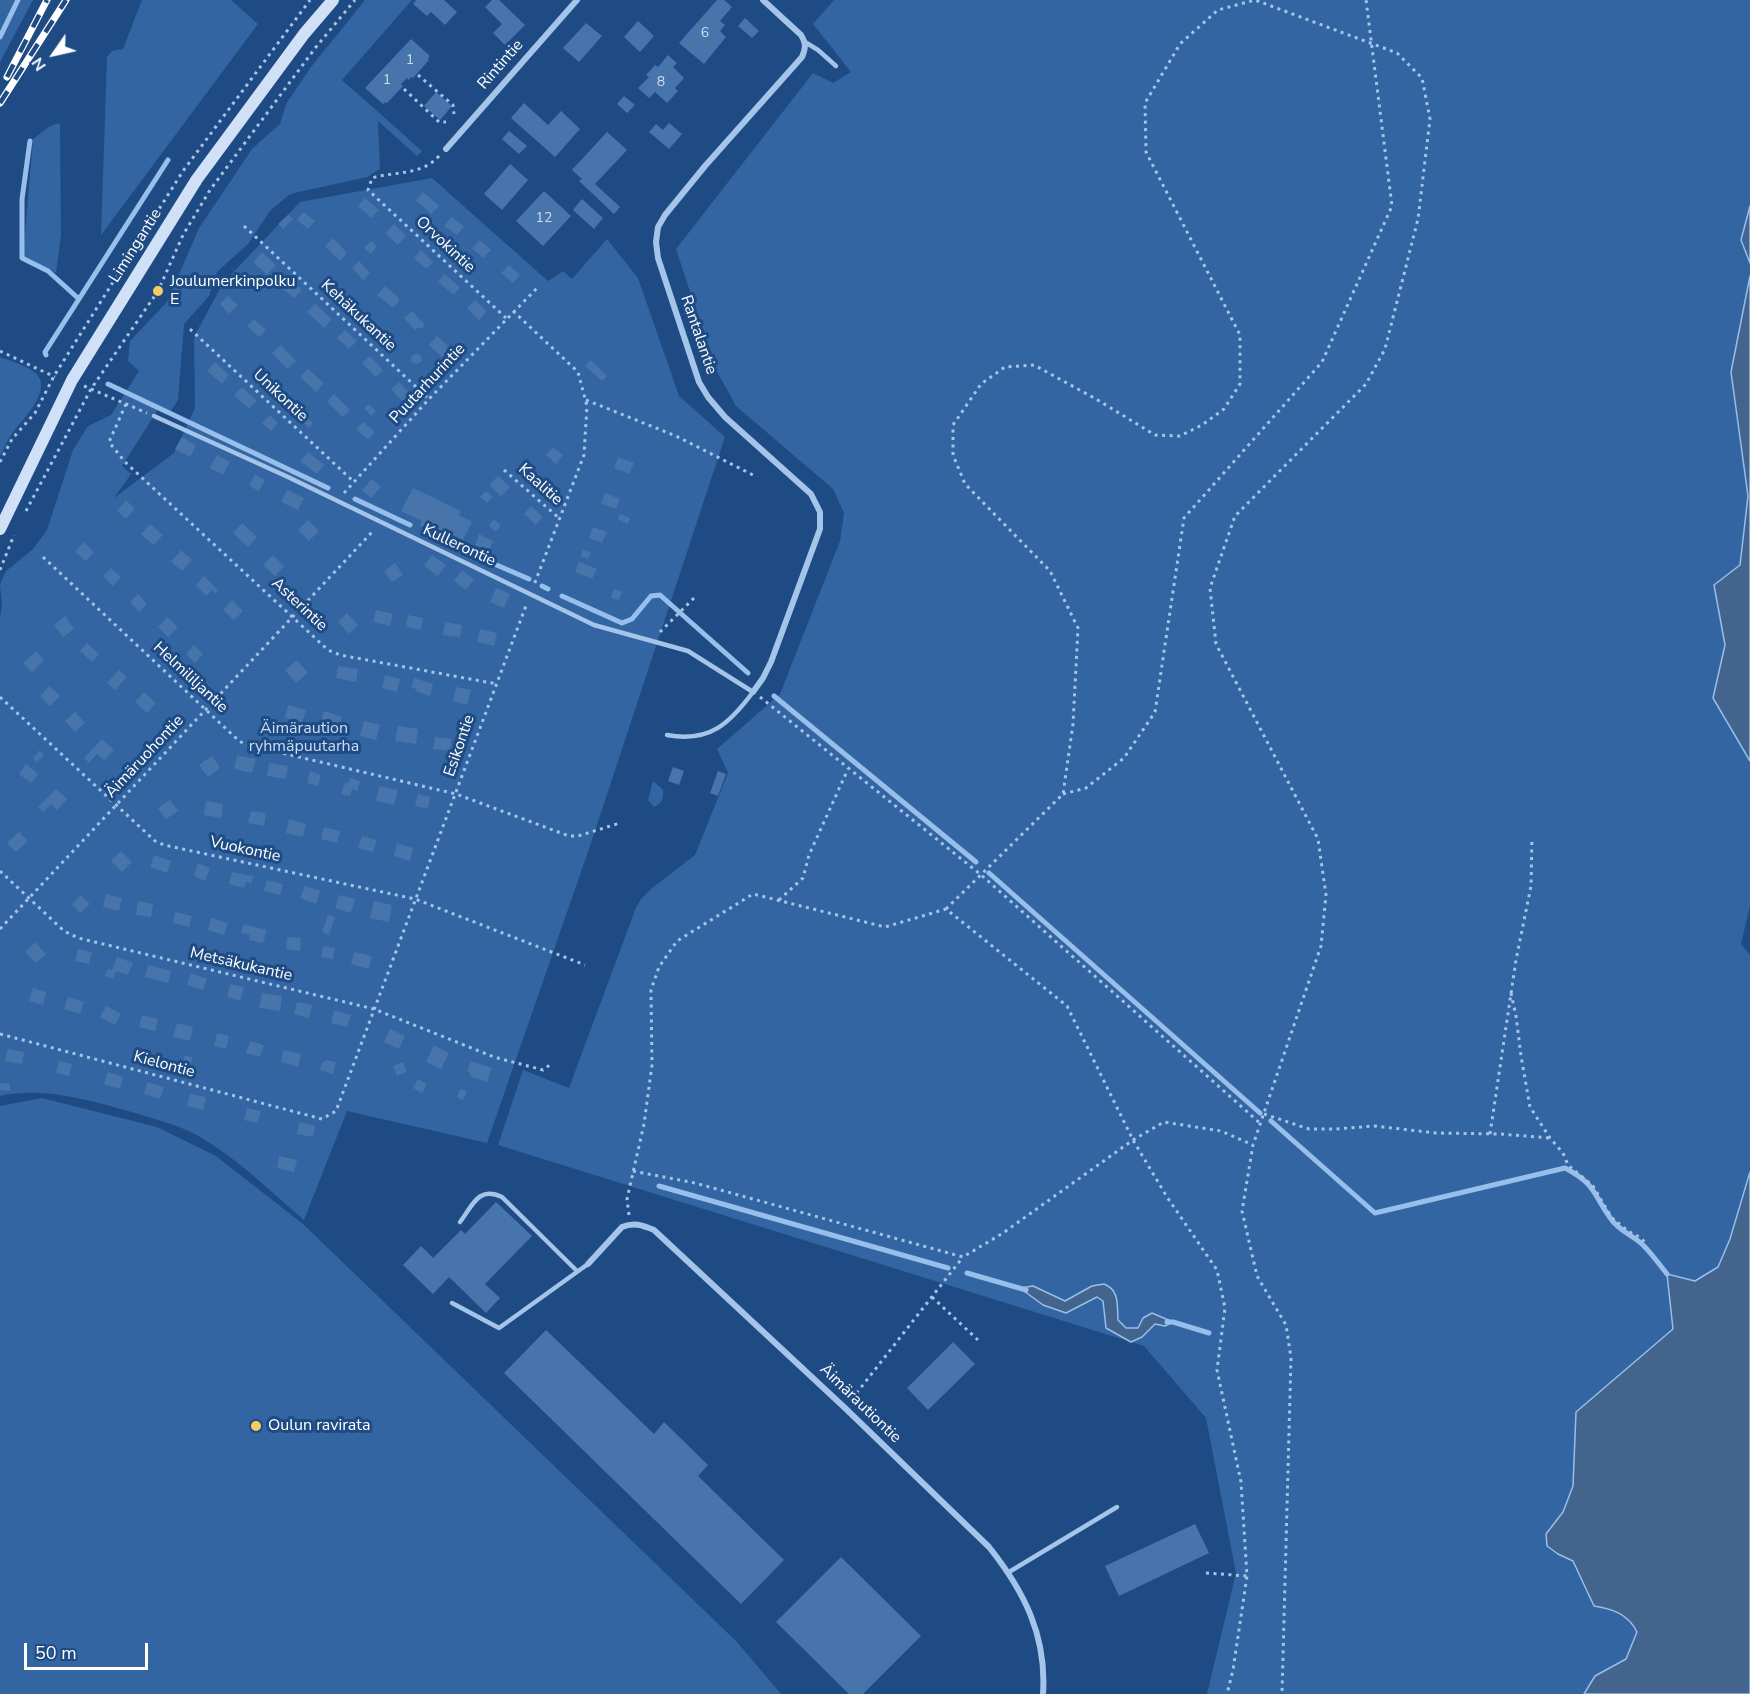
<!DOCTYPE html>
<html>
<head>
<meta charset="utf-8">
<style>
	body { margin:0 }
	#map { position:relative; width:1750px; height:1694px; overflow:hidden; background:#1e4b83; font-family:"Nunito Sans",sans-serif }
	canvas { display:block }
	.north { position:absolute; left:24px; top:24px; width:60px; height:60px; -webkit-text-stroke:4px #1e4b83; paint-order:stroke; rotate:236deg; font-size:16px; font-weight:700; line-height:24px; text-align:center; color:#fff }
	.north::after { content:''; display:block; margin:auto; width:21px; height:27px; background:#fff; clip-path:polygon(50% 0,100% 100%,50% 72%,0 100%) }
	.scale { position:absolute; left:24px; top:1643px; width:124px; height:27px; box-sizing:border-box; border:3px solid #fff; border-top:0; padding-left:8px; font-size:18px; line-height:21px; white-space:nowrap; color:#fff; -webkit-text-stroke:4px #1e4b83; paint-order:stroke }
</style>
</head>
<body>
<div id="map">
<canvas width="1750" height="1694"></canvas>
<div class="north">N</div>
<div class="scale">50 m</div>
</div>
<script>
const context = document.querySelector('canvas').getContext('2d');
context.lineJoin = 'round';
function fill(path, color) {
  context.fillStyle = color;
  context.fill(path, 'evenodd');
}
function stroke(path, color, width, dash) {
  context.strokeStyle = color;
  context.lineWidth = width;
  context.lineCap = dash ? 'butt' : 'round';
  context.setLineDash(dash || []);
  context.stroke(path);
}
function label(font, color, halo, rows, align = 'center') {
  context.font = font + ' "Nunito Sans",sans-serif';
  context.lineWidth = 6;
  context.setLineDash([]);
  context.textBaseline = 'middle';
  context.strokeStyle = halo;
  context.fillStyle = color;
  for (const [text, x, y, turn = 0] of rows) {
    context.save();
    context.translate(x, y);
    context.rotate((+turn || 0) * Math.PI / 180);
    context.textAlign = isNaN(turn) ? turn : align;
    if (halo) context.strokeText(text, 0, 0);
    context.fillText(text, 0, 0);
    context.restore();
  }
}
const green = new Path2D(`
	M0,0H33L0,62Z
	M142,0H231L258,24L101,235L107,57L112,51L123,49Z
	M365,0H412L342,80L422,151L417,156L378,121L380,169L367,177L290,194L270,211L248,244L217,272L209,296L184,324L178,400L170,412L159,408L122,466L131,474L114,498L174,453L195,408L194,337L223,283L300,202L432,178L548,281L563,271L572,279L607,239L638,278L679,396L725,437L591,843L487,1143L347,1111L304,1220C271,1192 238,1159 200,1137C180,1125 157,1120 135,1113C92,1101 45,1086 0,1096V617L2,607L0,584L6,571L33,549L47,530L73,450L88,426L111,415L139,371L128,361L130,341L167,302L199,228L252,149L280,124L286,104L311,67Z
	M834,0H1750V206L1741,240L1750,263V276L1731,372L1748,496L1740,565L1714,585L1725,645L1713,698L1750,761V906L1741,944L1750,955V1172L1730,1239L1718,1267L1695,1281L1673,1328L1576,1412L1573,1486L1563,1512L1546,1534L1558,1554L1573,1561L1594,1606C1613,1609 1628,1614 1637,1632L1626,1659L1595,1676L1584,1694H1207L1236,1573L1206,1418L1144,1346L498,1145L523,1070L569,1088L635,910L641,899L652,888L695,855L728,773L717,749L780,694L840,541L844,513L833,489L736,406L715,368L676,249L813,73L833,83L851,72L813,24Z
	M60,123L61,235L56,273L23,258L33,139L50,126Z
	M0,357C11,361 25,365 34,372C56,388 21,421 11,435C7,441 4,449 0,456Z
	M653,781L663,790C664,799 662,803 654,807L648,800Z
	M42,1098L157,1127L216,1156L303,1224L737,1642L781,1694H0V1106Z`);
const water = new Path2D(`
	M1750,206V263L1741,240Z
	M1750,276V761L1713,698L1725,645L1714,585L1740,565L1748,496L1731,372Z
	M1750,1172V1694H1584L1595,1676L1626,1659L1637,1632C1628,1614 1613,1609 1594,1606L1573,1561L1558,1554L1547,1546L1546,1534L1563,1512L1573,1486L1576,1412L1673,1329L1667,1274L1695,1281L1718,1267L1730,1239Z
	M1104,1284C1120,1290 1117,1306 1118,1320L1126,1328H1138L1143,1318L1152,1313L1173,1322L1165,1326L1155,1324L1142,1337L1131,1342L1106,1328L1103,1301L1097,1297L1066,1313L1043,1305L1020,1288L1033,1286L1065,1301L1092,1286Z`);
const stream = new Path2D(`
	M0,37L18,0
	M30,141L22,199V258L48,271L79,299
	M46,355L45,352L168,160
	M108,384L328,488
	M355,499L410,525
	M485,560L529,579
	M542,586L548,589
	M562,596L622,623L632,619L651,596L660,595L748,673
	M774,696L976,862
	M989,873L1260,1113
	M1271,1121L1375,1213L1565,1168C1597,1185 1592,1193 1611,1219C1619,1231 1633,1235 1643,1245C1652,1254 1659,1264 1667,1274
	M659,1186L948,1268
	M967,1273L1026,1290
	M1167,1322H1173L1209,1333`);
const building = new Path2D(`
	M416,0H444L457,12L445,25L431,12L427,16L413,4Z
	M492,0H499L525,25L505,45L493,33L502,24L485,7Z
	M717,0H724L732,7L720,21L725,25L720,31L726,37L704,64L679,43Z
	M745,18L759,31L752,38L738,26Z
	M638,21L654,36L640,52L624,37Z
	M586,23L602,36L579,62L563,48Z
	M411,39L430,56L428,58L429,60L413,78L411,77L409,80L407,78L401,84L403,86L387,103L386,102L383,104L365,88Z
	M668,55L677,63L673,67L684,78L675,88L678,91L667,103L655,92L649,98L638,88L649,77L646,75L655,65L658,67Z
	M436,92L452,106L440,120L424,106Z
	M624,96L635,105L627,113L617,104Z
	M524,103L548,125L561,111L580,129L555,157L511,118Z
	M669,123L682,134L669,149L649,132L656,124L663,130Z
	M509,131L527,146L519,154L502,139Z
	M607,132L627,150L595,184L620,207L614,214L579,181L582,179L572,170Z
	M510,164L528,180L502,210L484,194Z
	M544,191L571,216L543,246L516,221Z
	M423,192L439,206L431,214L416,200Z
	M365,198L379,210L371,218L358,206Z
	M582,199L603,218L594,229L573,210Z
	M303,212L315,221L308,229L297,220Z
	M288,215L293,219L283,229L278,224Z
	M451,217L464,226L457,235L444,226Z
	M394,224L406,236L398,245L385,233Z
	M333,238L347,253L340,261L325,246Z
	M480,240L491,250L483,258L472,248Z
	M371,241L377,246L371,254L364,248Z
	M421,250L433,262L426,269L414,258Z
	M262,252L276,265L267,275L253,262Z
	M359,261L370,273L363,280L352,268Z
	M509,265L520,275L513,283L501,273Z
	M444,274L460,287L454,295L438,282Z
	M233,278L240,284L236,289L229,283Z
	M289,279L302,290L294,298L282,288Z
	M385,286L397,296L399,301L393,308L377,295Z
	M228,296L238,305L229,314L220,304Z
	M475,300L487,311L479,320L467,308Z
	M315,304L332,319L324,328L307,312Z
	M412,311L425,325L421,329L419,327L415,330L404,318Z
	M254,319L266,330L259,337L247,326Z
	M345,330L357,341L349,349L337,338Z
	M437,336L450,348L442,357L429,345Z
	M281,345L296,361L287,369L272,353Z
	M416,353L421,355L422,361L418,364L412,363L411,357Z
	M370,356L383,370L376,377L362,363Z
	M591,360L607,376L602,381L585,366Z
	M215,362L229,375L222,384L207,371Z
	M308,369L324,383L316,392L300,377Z
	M399,382L410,394L402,401L391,389Z
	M242,387L257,401L249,409L234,395Z
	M334,394L350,410L343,417L327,402Z
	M369,404L376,411L371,416L364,408Z
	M270,415L278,423L271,431L262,423Z
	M306,417L313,423L309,428L302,422Z
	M363,422L375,432L368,440L356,429Z
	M182,437L196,446L190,457L175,449Z
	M553,447L563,455L556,464L546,455Z
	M308,452L324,465L317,474L300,461Z
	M217,455L230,462L223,475L210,468Z
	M618,457L634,463L629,474L614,468Z
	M255,474L265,480L259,491L249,486Z
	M498,476L510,487L501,496L489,485Z
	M372,479L381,487L371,498L362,490Z
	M413,488L461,511L459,515L472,522L463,540L451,534L448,539L420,525L422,521L401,511Z
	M287,490L304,498L298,510L281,502Z
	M486,491L493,497L487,503L480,497Z
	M605,493L620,499L616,509L601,503Z
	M126,500L135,509L126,519L117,511Z
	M531,506L543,517L536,525L524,514Z
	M620,514L630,518L628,524L618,519Z
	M494,519L501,526L495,532L489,525Z
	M308,520L319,531L309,541L298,530Z
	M242,523L257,537L248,547L233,533Z
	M150,524L163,535L153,545L141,534Z
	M593,527L607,532L602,543L589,538Z
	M479,534L493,541L489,551L475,545Z
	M84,542L94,552L86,561L75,552Z
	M583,549L591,553L588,559L581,556Z
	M181,550L192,560L182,571L171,562Z
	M273,555L284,566L275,576L263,565Z
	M432,555L446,565L438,576L424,566Z
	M579,562L597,569L592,579L575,572Z
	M395,563L403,575L392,582L384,571Z
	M111,568L121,577L113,586L103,576Z
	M462,570L474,579L466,590L454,581Z
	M204,576L218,590L215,593L212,590L206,596L196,585Z
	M496,588L510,594L504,608L490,602Z
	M614,589L622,592L619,600L611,598Z
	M138,594L147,604L139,612L130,602Z
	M232,600L243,611L234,620L223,610Z
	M376,610L393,614L390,626L373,622Z
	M347,613L358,625L349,634L338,622Z
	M408,615L423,618L421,630L406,627Z
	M65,616L74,629L63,637L54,625Z
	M167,617L178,627L168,637L158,627Z
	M445,622L462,625L460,637L443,635Z
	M480,629L497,633L494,646L477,642Z
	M87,643L99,654L92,662L80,651Z
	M194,645L203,654L195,663L186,654Z
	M36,651L44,660L32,672L23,663Z
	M297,660L308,673L296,683L285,670Z
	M338,666L358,669L356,682L336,678Z
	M119,670L127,677L115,690L107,683Z
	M385,675L400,679L397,692L382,688Z
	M414,678L433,684L430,696L416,691L417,689L411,688Z
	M49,686L60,696L50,706L40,696Z
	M456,687L471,690L467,705L453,701Z
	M144,692L156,703L147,713L135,702Z
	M288,705L306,710L302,723L285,718Z
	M324,711L342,717L336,734L319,728Z
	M75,712L85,723L75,732L65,721Z
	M364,721L380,725L376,740L360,736Z
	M398,726L418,729L416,744L395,741Z
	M435,737L452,739L450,751L433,749Z
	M102,739L114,750L104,760L97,754L89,763L84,758Z
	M40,750L44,755L37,762L33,758Z
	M237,755L256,759L252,773L234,769Z
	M212,756L220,768L208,777L199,765Z
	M269,763L288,766L286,779L267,776Z
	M26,764L38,774L31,783L19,774Z
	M673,767L684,771L679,785L668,781Z
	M310,771L321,775L318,786L307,783Z
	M718,771L726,774L718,796L710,793Z
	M350,778L360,781L357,791L352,789L350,796L341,794L345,782L348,783Z
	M379,786L398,790L394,805L376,801Z
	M56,789L67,799L57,810L51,804L43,812L38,807Z
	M418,794L430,797L428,809L415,806Z
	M170,800L178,811L166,819L158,808Z
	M206,801L223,804L221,818L204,815Z
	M251,811L266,813L264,826L248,823Z
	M289,819L306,824L303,837L286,833Z
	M324,827L340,831L337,843L321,839Z
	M19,832L28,841L16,852L7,843Z
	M362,836L377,840L373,852L358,848Z
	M397,843L413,848L410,861L394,856Z
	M121,851L132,862L122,872L111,861Z
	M154,855L171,861L167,873L150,867Z
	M198,863L210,868L205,881L194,876Z
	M232,872L253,876L252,883L246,882L244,888L229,884Z
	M267,880L283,884L280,895L264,891Z
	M305,886L320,891L316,904L300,898Z
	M106,894L122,898L119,911L103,907Z
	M81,895L90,904L80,913L72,904Z
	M339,895L355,899L351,913L335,908Z
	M138,901L153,904L151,917L136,915Z
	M374,901L392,905L389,922L370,918Z
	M175,912L192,916L189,927L173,923Z
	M328,915L335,917L329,935L322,932Z
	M211,918L228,923L224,935L208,930Z
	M244,924L267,930L263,943L249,940L250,935L241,933Z
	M287,937L301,938L300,951L286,949Z
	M35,942L46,954L36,963L25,952Z
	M323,946L335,948L333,959L321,957Z
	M78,949L92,952L89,964L75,961Z
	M354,952L372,956L369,969L351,964Z
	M117,957L133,963L128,975L116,971L113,979L105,976L108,969L112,970Z
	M148,965L171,971L168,983L145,977Z
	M191,973L207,979L203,990L187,985Z
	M230,984L244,987L240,1001L227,997Z
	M33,988L46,992L43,1005L29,1001Z
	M262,993L282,996L280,1011L259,1008Z
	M68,997L84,1002L80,1014L64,1009Z
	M297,1002L312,1005L309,1018L294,1014Z
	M106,1006L121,1014L115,1025L100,1017Z
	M334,1010L351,1015L347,1027L331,1023Z
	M142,1015L158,1019L155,1031L139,1027Z
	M177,1023L193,1027L190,1041L173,1037Z
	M390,1029L405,1036L399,1049L384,1042Z
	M217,1033L229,1036L226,1049L214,1046Z
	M250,1041L264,1045L260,1057L246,1053Z
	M434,1045L449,1053L441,1069L426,1062Z
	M8,1049L24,1052L22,1064L5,1061Z
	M283,1050L301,1054L298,1067L281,1062Z
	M185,1055L193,1058L188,1070L181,1067Z
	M326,1060L336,1062L333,1074L320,1070L322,1063Z
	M59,1061L72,1064L69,1076L56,1073Z
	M471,1061L492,1068L487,1082L469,1076L471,1073L467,1072Z
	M403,1062L407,1072L397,1076L393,1066Z
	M108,1072L123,1077L120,1089L104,1084Z
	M418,1079L427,1084L422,1093L413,1088Z
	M147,1082L164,1087L160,1099L144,1094Z
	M0,1083L10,1084V1091L0,1090Z
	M460,1089L467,1091L463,1100L457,1097Z
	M190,1094L206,1097L203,1110L187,1106Z
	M247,1108L261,1111L257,1123L244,1120Z
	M299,1122L315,1126L313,1137L297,1134Z
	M279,1156L297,1160L294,1172L277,1168Z
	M496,1202L532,1236L485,1284L500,1298L486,1313L449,1277L433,1294L403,1265L421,1246L433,1258L461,1230L465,1234Z
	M546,1330L654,1434L664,1422L708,1465L698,1476L784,1560L741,1604L504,1373Z
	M953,1342L975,1364L928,1410L907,1388Z
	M1195,1524L1209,1553L1119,1596L1105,1566Z
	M841,1557L921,1636L863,1694H849L776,1622Z`);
const path = new Path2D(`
	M418,75L453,105L454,114
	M404,89L439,122H446
	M439,156C421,176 395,171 372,178L368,190L506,318
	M244,226L429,399
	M513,311L578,372L587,406L584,455L534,585
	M190,329L354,482
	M0,351L55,377
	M84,386L147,413
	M586,400L676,436L755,476
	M126,404L109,442L125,462L328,650L340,655L497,684
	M0,462L12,439L35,413L54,376L183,171L310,0
	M504,470L559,518
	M344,493L429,399L539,286
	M26,511L91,389L158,291L183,235L210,190L316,47L355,0
	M43,557L238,740L244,744L456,794L569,836H578L620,823
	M0,570L14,535
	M660,632L697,595
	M0,697L155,841L164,845L415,899L585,965
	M760,697L980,874L1261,1124
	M1063,794L1086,788L1124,758L1155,712L1184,518L1322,362L1392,206L1366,0
	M0,871L64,931L78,938L374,1009L494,1057L543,1070L551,1064
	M779,900L803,878L809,855L848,769
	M946,909L1063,794L1073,724L1078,628L1050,571L965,484L953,455V425L981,384L1005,367L1034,365L1096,399L1155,435L1180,436L1202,425L1224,409L1240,384V335L1146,152L1145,103L1180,44L1218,10L1255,0L1397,53L1422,78L1430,119L1418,219L1385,349L1366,384L1235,516L1210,588L1216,644L1318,839L1326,895L1321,946L1253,1145L1242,1211L1257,1276L1286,1325L1291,1358L1282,1694
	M0,929L374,530
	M1511,993L1516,1016L1521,1056L1530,1107L1550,1138L1563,1153L1568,1165L1593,1186L1612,1218L1628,1231L1641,1238L1647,1245
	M0,1034L322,1119L336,1111L527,603
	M1264,1114L1309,1129H1336L1374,1126L1436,1133L1500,1134L1550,1138
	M1490,1134L1516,960L1531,886L1532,838
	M633,1171L695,1183L963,1257L1003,1233L1133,1140L1164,1122L1221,1131L1253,1145
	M629,1215L627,1199L644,1124L652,1065L651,990L659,967L677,941L753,894L885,927L946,909L1067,1006L1133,1140L1167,1197L1217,1270L1225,1308L1217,1370L1241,1482L1247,1576L1233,1670L1227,1694
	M932,1297L978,1340
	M852,1399L963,1257
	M1206,1573L1247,1576`);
const lane = new Path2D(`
	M805,42L818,50L836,66
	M154,416L288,477L594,625L688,651L753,692C730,723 710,743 667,735
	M460,1222C473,1205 478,1186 502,1197L577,1271
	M452,1303L499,1328L588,1264
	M1009,1572L1117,1507`);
const street = new Path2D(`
	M446,149L577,0
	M753,692L763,678L771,662L820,529V512L811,494L725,417L708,397L699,382L658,258L656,242L658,227L665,215L705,166L802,57C806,48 806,43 801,35L763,0
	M588,1264L622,1227C634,1222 642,1225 654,1230L845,1408L989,1547C1024,1591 1047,1636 1043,1694`);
const secondary = new Path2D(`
	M0,529L72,380L197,179L304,34L333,0`);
const rail = new Path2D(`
	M7,77L47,0
	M0,103L66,0`);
const markers = [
	[158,291,6,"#f8cc64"],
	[256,1426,6,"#f8cc64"]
];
const numberNames = [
	["6",705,34],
	["1",410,61],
	["1",387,81],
	["8",661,83],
	["12",544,219]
];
const streetNames = [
	["Rintintie",501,65,-49],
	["Orvokintie",445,245,43],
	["Limingantie",136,246,-58],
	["Kehäkukantie",358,316,43],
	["Rantalantie",698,335,71],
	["Puutarhurintie",428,384,-47],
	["Unikontie",280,396,43],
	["Kaalitie",540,485,42],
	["Kullerontie",459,546,25],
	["Asterintie",299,605,43],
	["Helmililjantie",190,678,43],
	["Esikontie",460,746,-71],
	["Äimäruohontie",145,757,-47],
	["Vuokontie",245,850,12],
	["Metsäkukantie",241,965,13],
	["Kielontie",164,1065,15],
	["Äimärautiontie",860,1404,44]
];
const poiNames = [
	["Joulumerkinpolku",170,282],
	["E",170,300],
	["Oulun ravirata",268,1426]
];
const parkNames = [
	["Äimäraution",304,729],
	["ryhmäpuutarha",304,747]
];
fill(green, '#3265a1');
fill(water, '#43648d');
stroke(water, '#98bfeb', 1.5);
stroke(stream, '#98bfeb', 5);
fill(building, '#4775ab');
stroke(path, '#a5c4e9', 3, [3, 4.5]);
stroke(lane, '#a5c4e9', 4.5);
stroke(street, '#a5c4e9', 6);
stroke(secondary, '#d0e1f7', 12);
stroke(rail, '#fff', 7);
stroke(rail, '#1e4b83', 4.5, [14]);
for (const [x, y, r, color] of markers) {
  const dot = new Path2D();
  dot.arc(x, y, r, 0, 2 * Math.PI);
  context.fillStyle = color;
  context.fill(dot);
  stroke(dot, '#1e4b83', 2);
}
label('14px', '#d1dcea', null, numberNames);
label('16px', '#fff', '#1e4b83', streetNames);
label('16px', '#fff', '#1e4b83', poiNames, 'left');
label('16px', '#c9def7', '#1e4b83', parkNames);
</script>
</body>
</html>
